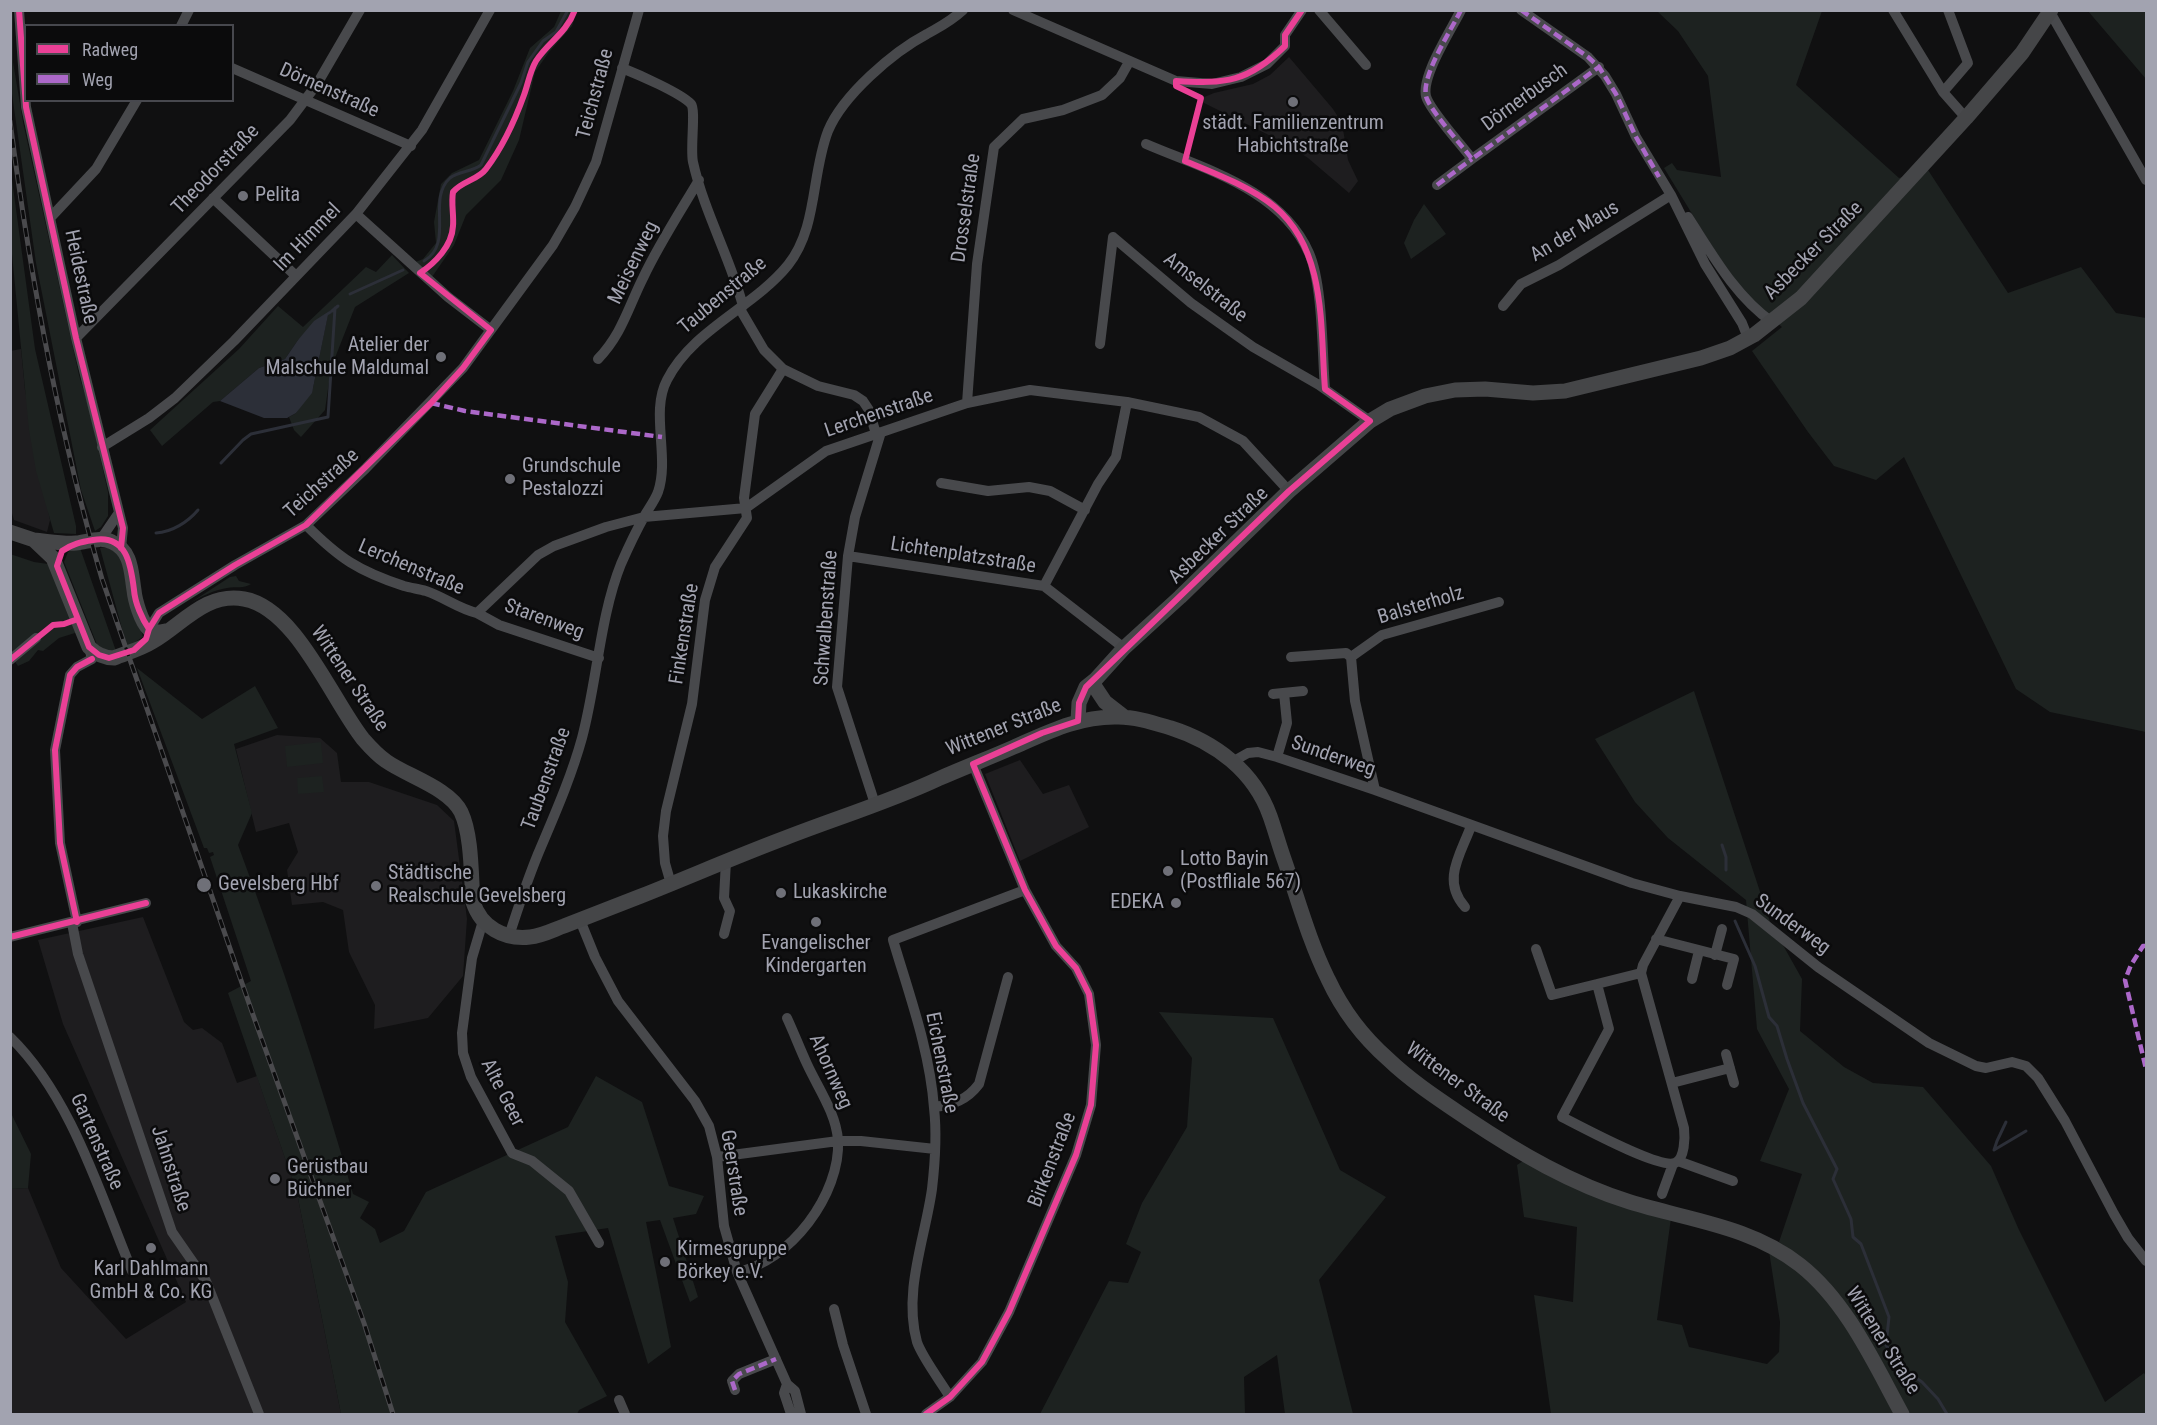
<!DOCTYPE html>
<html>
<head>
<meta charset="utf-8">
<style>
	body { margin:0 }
	#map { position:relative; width:2157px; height:1425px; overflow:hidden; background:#101011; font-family:"Roboto Condensed",sans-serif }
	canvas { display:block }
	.frame { position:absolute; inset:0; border:12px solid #a2a3b0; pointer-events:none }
	.legend { position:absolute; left:24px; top:24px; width:210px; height:78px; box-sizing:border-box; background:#0b0b0c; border:2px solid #47484e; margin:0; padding:8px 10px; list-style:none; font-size:18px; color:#a2a3b0 }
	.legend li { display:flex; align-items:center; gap:12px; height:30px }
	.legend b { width:30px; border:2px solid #47484e }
</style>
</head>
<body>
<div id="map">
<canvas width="2157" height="1425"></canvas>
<div class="frame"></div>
<ul class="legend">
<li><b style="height:8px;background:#ea4096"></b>Radweg</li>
<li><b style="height:8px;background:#ac68c9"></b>Weg</li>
</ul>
</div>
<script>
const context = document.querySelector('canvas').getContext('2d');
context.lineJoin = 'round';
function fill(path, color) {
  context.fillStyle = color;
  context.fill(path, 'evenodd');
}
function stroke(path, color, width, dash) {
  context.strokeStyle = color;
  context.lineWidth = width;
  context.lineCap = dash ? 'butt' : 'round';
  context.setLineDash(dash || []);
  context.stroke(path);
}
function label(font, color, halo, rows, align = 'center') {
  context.font = font + ' "Roboto Condensed",sans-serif';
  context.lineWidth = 5;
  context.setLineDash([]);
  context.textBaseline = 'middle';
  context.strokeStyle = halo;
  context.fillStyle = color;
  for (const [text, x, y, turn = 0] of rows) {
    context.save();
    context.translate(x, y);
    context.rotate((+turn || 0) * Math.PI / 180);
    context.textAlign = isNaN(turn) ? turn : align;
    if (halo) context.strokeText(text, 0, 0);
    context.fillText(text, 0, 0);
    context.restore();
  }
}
const built = new Path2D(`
	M1289,57L1333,109L1342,123L1348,160L1358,181L1349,193L1308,158L1287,144L1202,102V98L1214,93L1253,84L1270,75Z
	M21,349L25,390L50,520L47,532L14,520L11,510L10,351Z
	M277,735L320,738L337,753L341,782H369L437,805L454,821L467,919L463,976L428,1018L374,1029L375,1005L349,952L343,910L323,902L292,905L287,870L298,852L289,823L256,832L236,749Z
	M1020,760L1043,794L1069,785L1089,827L1020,861L985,774Z
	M143,917L184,1022L193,1030L202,1028L222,1043L237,1083L257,1076L297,1193L341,1414H11L10,1189L28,1188L61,1268L126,1339L186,1302L63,1024L38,940Z`);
const green = new Path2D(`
	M10,11H13V62L23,122L79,375L89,408L108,492V516L101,527L95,531L81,490L36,263L11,87Z
	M561,11H577L572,26L549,52L535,72L519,140L501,180L466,215L454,245L432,277L413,263L423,259L436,243L434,222L441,184L452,173L479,160L513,91L530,48L554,27Z
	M1657,11H1822L1796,85L1899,178L1928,170L2008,293L2081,267L2116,313L2146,318V732L2050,712L2016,689L1904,457L1876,480L1834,466L1808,432L1752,351L1782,327L1747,298L1716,253L1664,168L1672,163L1677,170L1721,177L1708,76L1678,31Z
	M2088,11H2146V79Z
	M10,165L35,349L76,526V534L54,533L36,471L29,430L11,244Z
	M1424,204L1446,234L1411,259L1404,243L1414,220Z
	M392,255L409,273L355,307L331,368L325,410L301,437L294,430L289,417L296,413L313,388L328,314L332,313L331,310L298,340L285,359L259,368L220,401L213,402L162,446L150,430L239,349L278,306L303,327L366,267L376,272Z
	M79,545L116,651L112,652L98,647L64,562L68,552Z
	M106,547L120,554L143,637L127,647L100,548Z
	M10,554L34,562L48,564L78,632L59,638L43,651L38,650L29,661L18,666L11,656Z
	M236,576L239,581L251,584C243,589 237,586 227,588C214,590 202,596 190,603L230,577Z
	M137,668L202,719L255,686L278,728L234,744L252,813L238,845C281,960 319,1076 353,1194L369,1202L360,1218L375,1229L380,1243L404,1231L426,1192L568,1127L596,1076L642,1102L669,1186L704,1196L696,1214L673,1218L698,1297L690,1302L660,1220L646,1222L671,1347L648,1364L608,1228L555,1236L568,1282L565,1322L607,1396L579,1410L577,1414H341L297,1193L228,993L251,981L210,857L214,855L213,852L209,853L207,848H204Z
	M1694,691L1770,922L1802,979L1800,1031L1844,1067L1873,1083L1923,1087L1991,1166L2019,1230L2105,1402L2144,1373L2146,1376V1414H1907L1808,1263L1779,1242L1802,1174L1760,1161L1789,1089L1757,1029L1746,900L1668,838L1635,802L1595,739Z
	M321,742L323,763L287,767L285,746Z
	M322,776L324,792L298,794L297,778Z
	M1159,1012L1273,1018L1340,1170L1386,1197L1319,1280L1353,1414H1285L1277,1355L1244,1377L1245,1414H1040L1109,1281L1128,1283L1141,1252L1126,1244L1142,1203L1187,1127L1192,1058Z
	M10,1111L31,1154L28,1188L11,1189Z
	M1523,1161L1671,1218L1657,1320L1682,1325L1689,1347L1767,1364L1779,1352L1780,1322L1769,1251C1785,1263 1803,1273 1817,1288C1850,1324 1872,1372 1896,1414H1551L1534,1295L1573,1302L1577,1227L1524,1217L1517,1165Z`);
const water = new Path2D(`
	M331,310L332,313L328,315L312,393L296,413L287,418H264L220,401L259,368L285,359L298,340L314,321Z`);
const stream = new Path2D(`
	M424,261C455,243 426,200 450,178C459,171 472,172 481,165L521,83L528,62L543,41L556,32L568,10
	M350,294L403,270
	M332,311L338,306
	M221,463L243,440L251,434L328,417L335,308
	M156,533C172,532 188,522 198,510
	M1722,845L1726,857V870
	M1735,921L1755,966L1769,1017L1777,1026L1787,1059L1803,1103L1837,1169L1833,1179L1851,1219L1853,1237L1861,1244L1889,1317L1886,1345L1898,1365L1922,1382L1938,1399L1947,1414
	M1994,1150L2026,1131
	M1994,1150L1997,1141L2006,1122`);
const street = new Path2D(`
	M19,10L26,107L76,338L123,528L121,548
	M1013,10L1176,81L1212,84L1241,77L1267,64L1285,46V35L1302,10
	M1319,10L1366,65
	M1461,10C1452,29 1418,80 1427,99C1434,115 1460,143 1472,159L1599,67
	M1521,10L1588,57L1605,76L1616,94L1636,137L1671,195L1705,264L1742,323L1748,338
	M1893,10L1943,92L1966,118
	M2050,12L2146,180
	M181,26L189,10
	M232,68L411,146
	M622,68C637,74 681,93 691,104C696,110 690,149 693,162C704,212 730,257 743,306
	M1943,92L1968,63L1948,10
	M1146,144C1204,169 1281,189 1309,253C1323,285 1322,352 1325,389
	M1437,185L1472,159
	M213,198L296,276
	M356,214L448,297L491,330
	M51,217L96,169L137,100
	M1688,217C1712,254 1735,296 1772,322
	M1113,237L1191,303L1253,347L1319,385L1370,421
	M1503,306L1521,284L1559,265L1671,195
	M740,309L764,350L783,369L818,386L854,395L863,401L869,410L876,434
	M76,338L290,120L317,84L360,10
	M1100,344L1113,237
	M598,359C622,334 628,308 643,278C659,244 680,212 699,180
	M967,403L977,264L994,147L1023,119L1063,110L1102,95L1120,78L1129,62
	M102,447L149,418L175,398L234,341L356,214L422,130L490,10
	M941,483L988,491L1029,487L1050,491L1085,510
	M306,525C339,558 358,571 404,586C411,588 419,589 426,591C444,597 459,609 477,613L538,555L554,546L606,527L644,517L746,508L826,451L967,403L1030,390L1127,402L1199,417L1243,441L1289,491
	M101,539L118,514
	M848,556L1044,586L1124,648
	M1044,586L1098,484L1116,457L1127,402
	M477,613L499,625L599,658
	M149,629L159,613L235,565L306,525L366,468L463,368L553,245L575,207L596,162L639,10
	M1291,657L1346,653L1351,657
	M10,660L36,638
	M1273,694L1303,691
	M1277,757L1287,723L1284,693
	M1232,762L1248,753L1258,752L1277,757L1375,790L1632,883L1680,896L1736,907L1752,914L1818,967L1929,1043L1976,1066L1986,1068L2012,1062L2026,1066L2038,1078L2065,1121L2114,1214L2128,1238L2146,1261
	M1375,790L1355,701L1351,657L1382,635L1499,602
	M875,804L837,687L848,556L855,517L881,432
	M671,884L665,863L663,836L666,811L692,704L705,600L715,567L747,518L744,498L755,414L783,369
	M1465,907C1441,880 1461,854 1471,826
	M580,920L595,957L618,1001L695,1101L709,1126L717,1157L724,1226L737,1272L787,1384L795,1391L801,1414
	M483,921L472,958L462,1033L463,1053L471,1077L512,1153L532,1161L569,1191L599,1243
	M77,922L60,843L55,750L70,675L77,667L92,659L89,647
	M72,923L78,954L172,1232L206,1281L259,1414
	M724,934L730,911L724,898L726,861
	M509,936C518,908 527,881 538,854C554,816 571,778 582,738C597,682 600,616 621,564C628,548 636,531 645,515C649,508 655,500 658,492C670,457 650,412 667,380C693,329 753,308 788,265C818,227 811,175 828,131C843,95 893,52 927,34C941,26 950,22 963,10
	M10,937L146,903
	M1656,939L1734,959L1727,985
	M1536,949L1552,995L1597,984
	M1715,955L1722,929
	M1641,973L1597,984L1609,1029L1562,1117C1580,1126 1659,1169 1675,1163C1685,1159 1685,1137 1684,1128L1641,973L1643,965L1680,896
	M1692,979L1699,951
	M10,1037C71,1096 100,1194 132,1271
	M1726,1054L1734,1083
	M1672,1083L1730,1068
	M934,1107C953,1105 967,1100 979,1084L1008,977
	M717,1157L838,1141H861L935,1149
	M1678,1161L1733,1181
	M1662,1194L1673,1164
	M737,1272C790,1262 841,1194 838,1140C836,1113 818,1088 807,1064C800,1049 794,1033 787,1018
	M834,1309L843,1345L866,1414
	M787,1384L784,1393L791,1414
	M735,1390L732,1381L739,1374L776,1359
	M950,1397C941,1382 922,1357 917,1342C903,1292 925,1239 932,1189C935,1163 937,1134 934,1108C930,1051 909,994 893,940L1025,890
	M619,1400L625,1414
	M926,1414L950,1397L982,1362L1009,1312L1076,1155L1091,1105L1096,1045L1089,994L1076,968L1056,946L1025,890L973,764`);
const secondary = new Path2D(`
	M10,532L34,540L53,558L89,647C96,654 104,658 114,658C126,653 141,649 152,642C182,625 205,592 244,599C296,608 332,700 363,739C370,747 377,755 386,761C407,776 449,788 461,812C472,835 471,876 473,902C481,927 504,940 530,937C542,936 553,930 564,926C590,916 616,906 641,896C689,877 737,856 785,838C836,818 889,802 938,779C963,768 989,758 1014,747C1048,732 1079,716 1118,717C1136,717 1154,723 1171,728C1215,742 1254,771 1270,816C1275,830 1279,845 1284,859C1298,899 1309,941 1328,979C1342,1009 1363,1037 1388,1059C1412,1082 1440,1100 1468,1119C1519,1153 1572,1184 1630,1202C1688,1220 1751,1226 1800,1265C1847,1302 1874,1363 1902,1414
	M34,540C47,541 62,544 76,543C88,542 100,536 112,542C132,551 131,572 134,590C135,600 141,622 149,629C154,634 160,632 166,631
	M1095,687L1105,702L1123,716
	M1078,721L1079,703L1086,687L1096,679L1124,648L1180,597L1289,491L1370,421L1390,409L1425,396L1455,390L1485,389L1533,393L1565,391L1701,358L1730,348L1754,335L1801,298L1966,118L2022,53L2051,10`);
const rail = new Path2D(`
	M10,121C30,276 58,429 102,579L252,1012L364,1323L393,1414`);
const quiet = new Path2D(`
	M1461,10C1452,29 1418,80 1427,99C1434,115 1460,143 1472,159L1599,67
	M1521,10L1588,57L1599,67L1616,94L1636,137L1659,177
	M1437,185L1472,159
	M431,403L465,411L662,437
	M2146,946H2143L2131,965L2125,980L2146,1069
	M735,1390L732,1381L739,1374L776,1359`);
const cycleway = new Path2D(`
	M19,10L26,107L76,338L123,528L121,548
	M149,629C142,619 135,603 134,590C131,565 127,534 93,540C81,542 72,544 62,551L57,566L89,647L99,655L109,658L134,650L146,639L149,629L159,613L235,565L306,525L431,403L463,368L491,330L420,273C435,263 452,246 453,226C454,215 451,204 453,192C462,181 478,180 486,169C502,148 515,120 524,95C528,84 530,71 536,61C548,42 566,34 575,10
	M10,660L53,625L64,624L78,619
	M77,922L60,843L55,750L70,675L77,667L92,659
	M10,937L146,903
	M926,1414L950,1397L982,1362L1009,1312L1076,1155L1091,1105L1096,1045L1089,994L1076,968L1056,946L1025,890L973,764L1042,733L1078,721L1079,703L1086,687L1289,491L1370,421L1325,389C1320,328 1327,251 1275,207C1251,187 1214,173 1185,161L1201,98L1176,86V81C1226,84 1248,82 1285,46V35L1302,10`);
const markers = [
	[1293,102,6,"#6f7078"],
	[243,196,6,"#6f7078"],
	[441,357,6,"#6f7078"],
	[510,479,6,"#6f7078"],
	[1168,871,6,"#6f7078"],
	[204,885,8,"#6f7078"],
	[376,886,6,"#6f7078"],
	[781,893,6,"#6f7078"],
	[1176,903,6,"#6f7078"],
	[816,922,6,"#6f7078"],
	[275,1179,6,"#6f7078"],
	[151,1248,6,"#6f7078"],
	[665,1262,6,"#6f7078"]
];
const streetNames = [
	["Dörnenstraße",329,91,24],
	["Teichstraße",596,94,-75],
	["Dörnerbusch",1525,98,-36],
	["Theodorstraße",216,170,-46],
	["Drosselstraße",967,208,-82],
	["An der Maus",1575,232,-31],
	["Im Himmel",308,238,-46],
	["Asbecker Straße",1814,251,-45],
	["Meisenweg",634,263,-64],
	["Heidestraße",80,277,78],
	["Amselstraße",1205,288,38],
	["Taubenstraße",723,296,-40],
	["Lerchenstraße",879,414,-19],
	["Teichstraße",322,484,-42],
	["Asbecker Straße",1219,536,-44],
	["Lichtenplatzstraße",963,556,9],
	["Lerchenstraße",411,568,23],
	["Balsterholz",1421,606,-17],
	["Schwalbenstraße",827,618,-86],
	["Starenweg",544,620,20],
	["Finkenstraße",685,634,-81],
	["Wittener Straße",349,679,56],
	["Wittener Straße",1004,728,-22],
	["Sunderweg",1333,757,19],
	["Taubenstraße",547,779,-70],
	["Sunderweg",1792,925,36],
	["Eichenstraße",941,1063,79],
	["Ahornweg",830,1072,66],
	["Wittener Straße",1457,1083,36],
	["Alte Geer",502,1093,63],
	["Gartenstraße",96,1142,66],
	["Birkenstraße",1053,1160,-69],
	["Jahnstraße",170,1169,72],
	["Geerstraße",733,1173,81],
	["Wittener Straße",1882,1341,58]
];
const poiNames = [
	["städt. Familienzentrum",1293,124,"center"],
	["Habichtstraße",1293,147,"center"],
	["Pelita",255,196],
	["Atelier der",429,346,"right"],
	["Malschule Maldumal",429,369,"right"],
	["Grundschule",522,467],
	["Pestalozzi",522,490],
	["Lotto Bayin",1180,860],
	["(Postfliale 567)",1180,883],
	["Städtische",388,874],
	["Realschule Gevelsberg",388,897],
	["Gevelsberg Hbf",218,885],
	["Lukaskirche",793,893],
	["EDEKA",1164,903,"right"],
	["Evangelischer",816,944,"center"],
	["Kindergarten",816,967,"center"],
	["Gerüstbau",287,1168],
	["Büchner",287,1191],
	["Kirmesgruppe",677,1250],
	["Börkey e.V.",677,1273],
	["Karl Dahlmann",151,1270,"center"],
	["GmbH & Co. KG",151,1293,"center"]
];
fill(built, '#1e1d1f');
fill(green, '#1d2220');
fill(water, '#2c2f38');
stroke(stream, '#2c2f38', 3);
stroke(street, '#48494c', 10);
stroke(secondary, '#454648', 15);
stroke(rail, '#4a4a4d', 5);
stroke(rail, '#0b0b0c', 3, [9]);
stroke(quiet, '#ac68c9', 4.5, [9, 4.5]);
stroke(cycleway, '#ea4096', 6);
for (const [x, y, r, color] of markers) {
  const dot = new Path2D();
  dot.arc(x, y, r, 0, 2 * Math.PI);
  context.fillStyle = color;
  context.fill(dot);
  stroke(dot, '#0b0b0c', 2);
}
label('20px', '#a2a3b0', '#0b0b0c', streetNames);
label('20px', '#a2a3b0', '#0b0b0c', poiNames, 'left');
</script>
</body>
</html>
